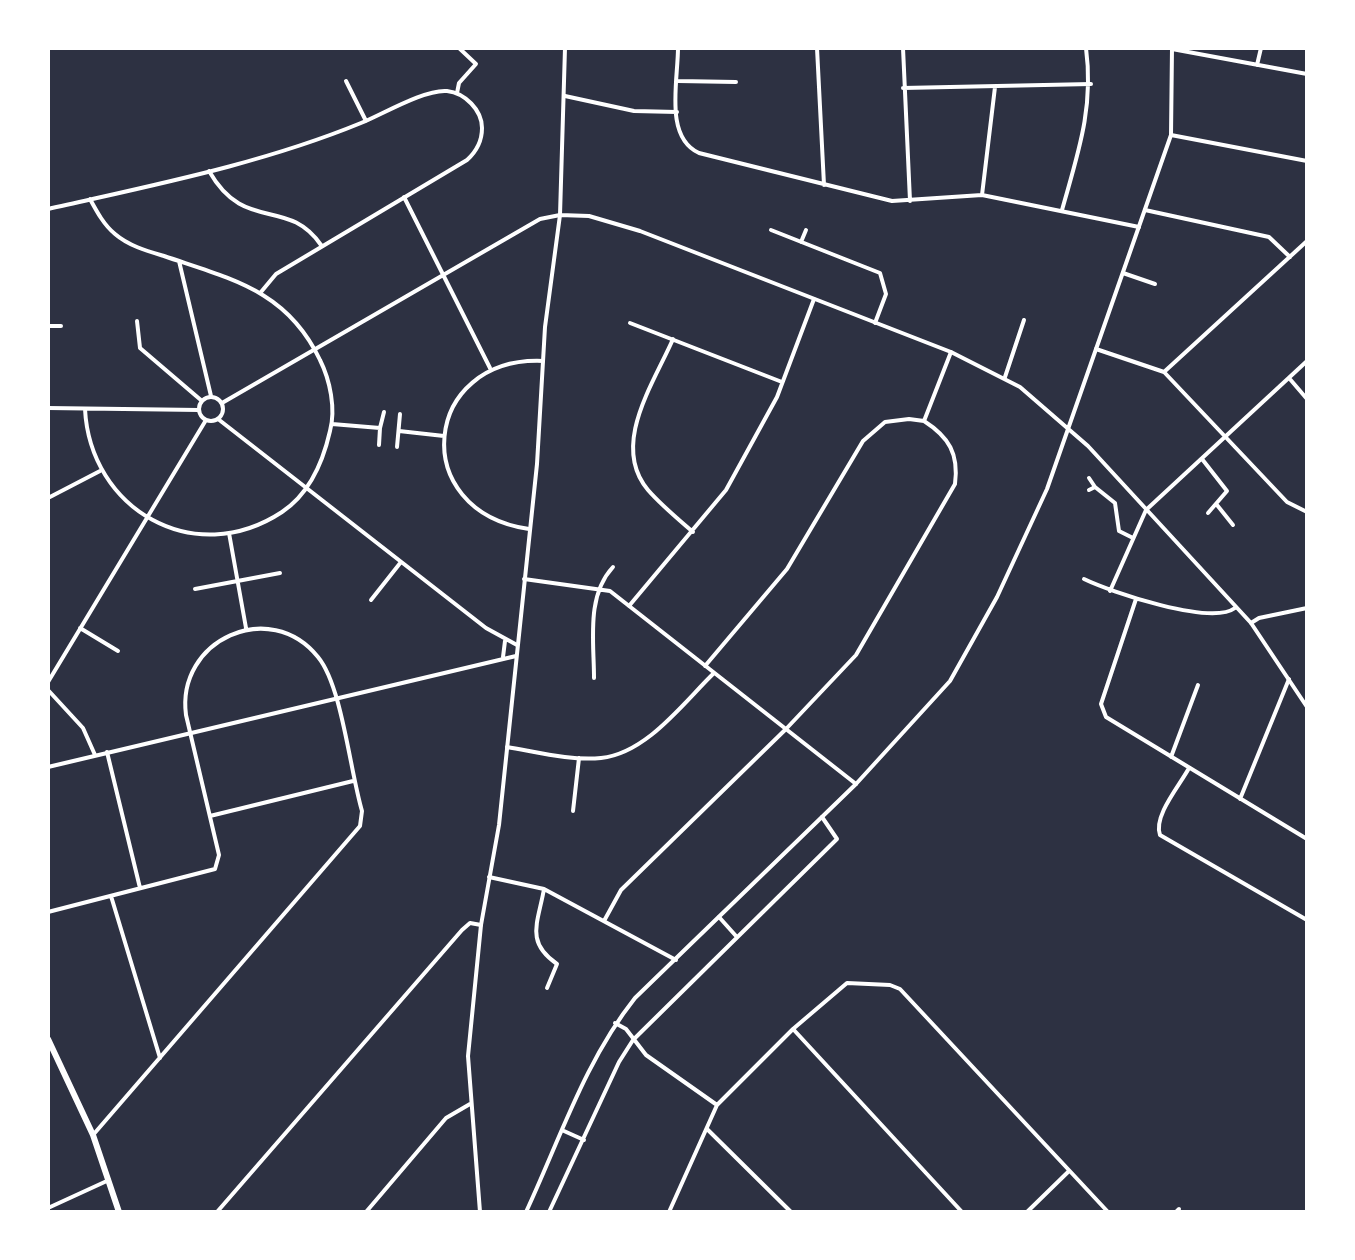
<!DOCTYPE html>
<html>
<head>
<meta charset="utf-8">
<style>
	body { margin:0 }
	#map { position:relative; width:1355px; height:1260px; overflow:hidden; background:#2d3142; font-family:"DejaVu Sans",sans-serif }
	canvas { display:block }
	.frame { position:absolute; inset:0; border:50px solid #fff; pointer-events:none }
</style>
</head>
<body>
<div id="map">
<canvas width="1355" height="1260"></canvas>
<div class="frame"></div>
</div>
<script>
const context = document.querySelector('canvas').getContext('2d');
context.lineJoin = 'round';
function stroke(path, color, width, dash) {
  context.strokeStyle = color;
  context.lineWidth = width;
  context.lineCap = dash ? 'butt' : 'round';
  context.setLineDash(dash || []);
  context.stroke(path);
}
const minor = new Path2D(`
	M678,48C678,81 664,137 699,153L892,201L982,195L1139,227
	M817,48L824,185
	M903,48L910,201
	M1172,49L1307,74
	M1257,65L1261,48
	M346,81L366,121
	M678,81L736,82
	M903,88L1091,84
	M457,93L459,83L476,64L459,48
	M565,96L634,111L677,112
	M1171,135L1307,161
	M209,171C245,234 287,196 321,245
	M982,195L995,87
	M404,197L490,368
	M48,209C153,185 261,164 361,123C383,114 425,89 447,91C465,93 482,110 482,128C482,141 477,151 467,160L276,274L261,292
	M1062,210C1078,153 1094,108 1086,48
	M1145,210L1269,237L1290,257
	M771,230L880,273L886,294L875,323
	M801,242L806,230
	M179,261L211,396
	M1123,273L1155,284
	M137,321L140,348L202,401
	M630,323L782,382
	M48,326H61
	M673,339C654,383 610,445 648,490C661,505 678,519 693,532
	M1096,349L1164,372L1287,502L1307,512
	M1164,372L1307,241
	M1005,377L1024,320
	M1289,378L1307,399
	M199 409a12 12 0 1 1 24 0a12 12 0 1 1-24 0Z
	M222,403L540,219L560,215
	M48,408L199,410
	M85,409C90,509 194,570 282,512C309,494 323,462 330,431C336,409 330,380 320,360C287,290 231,279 164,256C147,251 129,246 115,234C104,225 97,212 90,199
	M218,419L486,628L517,645
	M332,424L380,428L384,412
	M399,431L444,436
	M379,445L380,428
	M397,447L400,414
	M1202,459L1227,491L1208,513
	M1089,478L1095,487
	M1089,490L1095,487L1115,503L1119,531L1133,538
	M48,498L100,471
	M1217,505L1233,525
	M529,529C406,511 422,356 543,361
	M229,533L246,628
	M524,579L610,591L856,784
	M1084,579C1111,592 1211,626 1235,608
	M195,589L280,573
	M1110,591L1146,510L1307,361
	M1136,599L1101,704L1106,717L1307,839
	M371,600L401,562
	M629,606L726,490L777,397L814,299
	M1251,623L1259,618L1307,608
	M80,628L118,651
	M503,657L505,641
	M705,666L787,569L863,441L885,422L909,419L924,421
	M594,678C594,641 586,596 613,567
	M48,682L206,420
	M48,690L83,728L95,755
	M507,747C537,752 571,761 601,758C647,753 683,703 714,673
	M107,752L140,888
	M1171,757L1198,685
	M1189,768C1180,785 1153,816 1160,835L1307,920
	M1240,799L1289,679
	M573,811L579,758
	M210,816L353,781
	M489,877L544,889L676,960
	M544,889C538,923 525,942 557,964L547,988
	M111,896L160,1058
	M48,912L215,869L219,855L186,715C176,640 270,597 318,657C342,686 350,771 362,811L360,826L93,1135
	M719,917L736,936
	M604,921L621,890L786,729L856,655L955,484C959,454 949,437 924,421L951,352
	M615,1023L626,1029L646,1055L717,1105
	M793,1029L962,1212
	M707,1129L791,1212
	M564,1131L584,1140
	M48,1208L109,1180
	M217,1212L462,930L470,923L481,925
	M549,1212L619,1062L633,1040L837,839L822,817
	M669,1212L717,1105L793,1029L847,983L890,985L900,989L1108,1212
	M1027,1212L1068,1172
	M1176,1212L1179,1209`);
const tertiary = new Path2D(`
	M560,215L589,216L640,231L951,352L1020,387L1088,446L1251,623L1307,707
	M48,767L516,656
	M366,1212L446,1118L470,1104
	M480,1212L468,1056L481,925L499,825L537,464L545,327L560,215L565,48
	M526,1212C560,1139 585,1061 635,998L856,784L950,681L997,597L1047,489L1171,135L1172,48`);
const primary = new Path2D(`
	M48,1039L93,1135L119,1212`);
stroke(minor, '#fff', 4);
stroke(tertiary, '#fff', 4);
stroke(primary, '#fff', 6);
</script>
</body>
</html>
